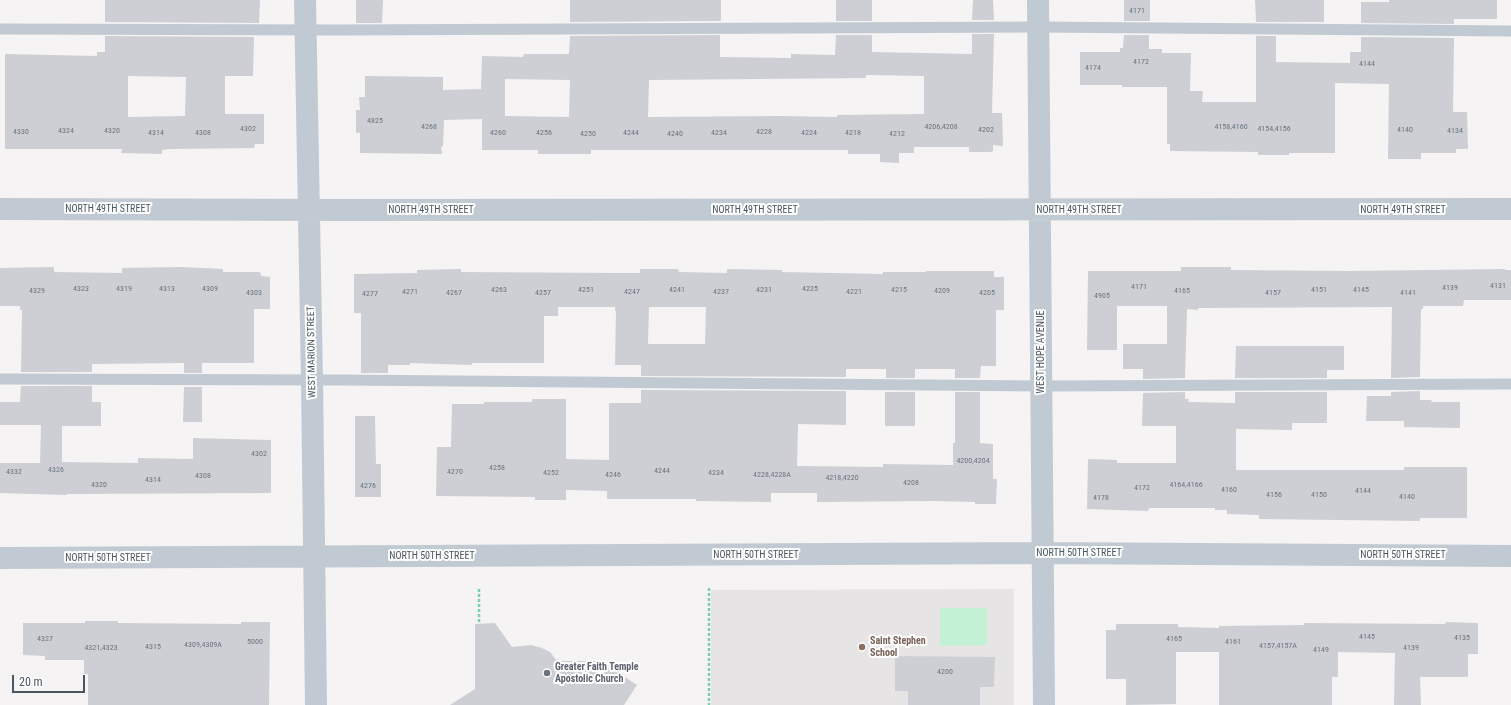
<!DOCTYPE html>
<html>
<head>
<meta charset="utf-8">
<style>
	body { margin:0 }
	#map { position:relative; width:1511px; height:705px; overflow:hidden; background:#f5f3f3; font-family:"Roboto Condensed",sans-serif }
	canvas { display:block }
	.scale { position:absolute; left:12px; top:675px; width:73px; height:18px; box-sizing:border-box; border:2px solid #4a5661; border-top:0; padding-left:5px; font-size:12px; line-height:14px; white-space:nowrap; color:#4a5661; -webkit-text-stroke:3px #fff; paint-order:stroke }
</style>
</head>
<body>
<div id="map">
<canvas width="1511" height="705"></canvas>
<div class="scale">20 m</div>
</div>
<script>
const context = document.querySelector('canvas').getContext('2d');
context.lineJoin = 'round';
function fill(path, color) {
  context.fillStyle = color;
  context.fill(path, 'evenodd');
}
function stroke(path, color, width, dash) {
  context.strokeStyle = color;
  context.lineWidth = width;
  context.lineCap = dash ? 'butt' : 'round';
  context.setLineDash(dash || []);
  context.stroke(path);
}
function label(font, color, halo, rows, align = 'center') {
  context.font = font + ' "Roboto Condensed",sans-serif';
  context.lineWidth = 4;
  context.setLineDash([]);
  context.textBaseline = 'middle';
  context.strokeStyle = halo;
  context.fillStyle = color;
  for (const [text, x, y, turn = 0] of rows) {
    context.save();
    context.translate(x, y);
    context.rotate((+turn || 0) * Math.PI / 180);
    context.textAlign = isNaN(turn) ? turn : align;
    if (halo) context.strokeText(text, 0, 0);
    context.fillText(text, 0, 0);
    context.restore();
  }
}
const education = new Path2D(`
	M1014,589V705H711V590Z`);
const green = new Path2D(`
	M940,608H987V645L940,646Z`);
const building = new Path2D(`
	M105,0H260L259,23L105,22Z
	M356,0H383L382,23H356Z
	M570,0H721V20L720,21L570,22Z
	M836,0H872V21H836Z
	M973,0H993L994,20H972Z
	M1124,0H1150V21H1124Z
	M1255,0H1324V22H1256Z
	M1389,0H1497V19H1454V24L1361,23V2H1389Z
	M972,34H994L992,113H1002L1003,146L993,145V151L991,152H969V147H914V153H899V163L880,162V154H848V150H591V154H538V150H482V119L444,120L443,146L441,147L442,154L360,153V133H356V110H360L359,97H365V76L443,77V90L481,89L482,56L523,57L524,54H569L570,36L720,35V57L791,58V54L835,55L836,35H872V52L972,54ZM866,75L924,76V114L837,115V117L781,116L648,117L649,80L866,78ZM505,79L570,80L569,117L505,116Z
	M1124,35H1149V49H1162V53H1191L1190,91H1203L1202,102H1256V36H1276V62L1350,63V52H1361V37L1454,38L1453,112H1467L1468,149H1456V153H1421V159H1388L1389,84L1335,83V153H1289V155H1258V152L1170,151V144H1167V87H1122V85H1080V52H1120V48H1123Z
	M105,36L254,37L253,76H225V114H264V144H255L254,148L171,149L162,150V154L121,153L122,149H5V54L97,56V52H105ZM128,76L186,77L185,116L128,117Z
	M54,267V272L122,273V268L180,267L223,269V272H260L261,276L270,277V309H254V363H202V373H184V363L92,364V372H21L22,310H20V306H0V268Z
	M1181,267H1231V270L1348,271L1505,269V270H1511V300H1464L1463,306H1423V309H1421L1420,377L1391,378L1392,307L1198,308V310L1187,309L1185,378L1143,379V369H1123V344H1167V306H1117V350H1087L1088,271H1181Z
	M461,269V272L615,273H640V269H678L679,272L727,273V269L782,270V272L883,274V272H926V271H994V277H1004V310H996V366H981L980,378H955V369H915V378H886V369H846V377L641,376V365H615L616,311H615V307H558V316H544V363H472V365L410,363V365H388V373H361V313H354V274L417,273V270ZM649,307H706L705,344H648Z
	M1236,346H1344V370H1327V378H1235Z
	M21,386H92V402H101V426H62V462L138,463V458L193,459V438L271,440V493L67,494V495L0,493V463H40L41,425H0V402H20Z
	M184,387H202V422H183Z
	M641,390L846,391V425L798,424L797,466L883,467V464L953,465V443H955V392H980V443L993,444V479H997L996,504H975V502L935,501L817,502V493H771V502L696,501V499H607V491L566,490V500H535V497L436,496L437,447H451L452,404H484V402H532V399H566V459L609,460V403H641Z
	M1420,391V400H1432L1431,402H1460V428L1404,427V421H1366L1367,396H1391V392Z
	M885,392H915V426H885Z
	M1185,392V399H1189L1188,402L1235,403V392H1327V423H1292V430L1236,429V470H1404V467H1467V518H1420V521L1259,519V515L1227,514V510H1215V508H1149L1148,511L1087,509L1088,459L1117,460V463H1176V426H1142L1143,393Z
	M355,416H375L376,464H381V497H355Z
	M85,621H118V623L241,624V622H270L269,705H88V674H84V660H45V656L23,655V623H85Z
	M1446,622L1478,623V654H1468V677H1420L1421,705H1394L1395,653L1338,652V677H1332V705H1219V652H1176V704L1126,705V679H1106V630H1116V624H1178V627L1219,628V626L1304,625V623L1445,624Z
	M495,623L512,647L531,645L542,648L550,652L557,661H600L637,685L624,705H450L475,689V624Z
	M895,656L995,657L994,687H980V705H908V691H895Z`);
const path = new Path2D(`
	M709,588V705
	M479,589V624`);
const lane = new Path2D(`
	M0,29L337,30L1039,27L1511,31
	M0,379L341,380L1042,386L1511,384`);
const street = new Path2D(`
	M305,0L312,380L316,705
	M1038,0L1044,705
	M0,209L339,210L1511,209
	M0,558L1043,553L1511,556`);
const markers = [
	[862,647,4,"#8d6e63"],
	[547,673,4,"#6b7280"]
];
const numberNames = [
	["4171",1137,11],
	["4172",1141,62],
	["4144",1367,64],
	["4174",1093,68],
	["4825",375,121],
	["4268",429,127],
	["4206,4208",941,127],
	["4158,4160",1231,127],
	["4302",248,129],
	["4154,4156",1274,129],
	["4202",986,130],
	["4140",1405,130],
	["4324",66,131],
	["4320",112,131],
	["4134",1455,131],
	["4330",21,132],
	["4228",764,132],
	["4314",156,133],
	["4308",203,133],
	["4260",498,133],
	["4256",544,133],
	["4244",631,133],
	["4234",719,133],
	["4224",809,133],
	["4218",853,133],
	["4250",588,134],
	["4240",675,134],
	["4212",897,134],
	["4131",1498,286],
	["4171",1139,287],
	["4139",1450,288],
	["4323",81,289],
	["4319",124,289],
	["4313",167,289],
	["4309",210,289],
	["4225",810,289],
	["4263",499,290],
	["4251",586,290],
	["4241",677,290],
	["4231",764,290],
	["4215",899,290],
	["4151",1319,290],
	["4145",1361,290],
	["4329",37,291],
	["4209",942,291],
	["4165",1182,291],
	["4271",410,292],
	["4247",632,292],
	["4237",721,292],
	["4221",854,292],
	["4303",254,293],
	["4267",454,293],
	["4257",543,293],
	["4205",987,293],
	["4157",1273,293],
	["4141",1408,293],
	["4277",370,294],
	["4905",1102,296],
	["4302",259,454],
	["4200,4204",973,461],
	["4258",497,468],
	["4326",56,470],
	["4244",662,471],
	["4332",14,472],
	["4270",455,472],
	["4252",551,473],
	["4234",716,473],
	["4246",613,475],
	["4228,4228A",772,475],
	["4308",203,476],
	["4218,4220",842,478],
	["4314",153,480],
	["4208",911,483],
	["4320",99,485],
	["4164,4166",1186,485],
	["4276",368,486],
	["4172",1142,488],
	["4160",1229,490],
	["4144",1363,491],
	["4156",1274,495],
	["4150",1319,495],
	["4140",1407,497],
	["4178",1101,498],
	["4145",1367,637],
	["4135",1462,638],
	["4327",45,639],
	["4165",1174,639],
	["5000",255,642],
	["4161",1233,642],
	["4309,4309A",203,645],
	["4157,4157A",1278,646],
	["4315",153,647],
	["4321,4323",101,648],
	["4139",1411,648],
	["4149",1321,650],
	["4200",945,672]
];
const streetNames = [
	["NORTH 49TH STREET",108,209],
	["NORTH 49TH STREET",431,210],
	["NORTH 49TH STREET",755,210],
	["NORTH 49TH STREET",1079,210],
	["NORTH 49TH STREET",1403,210],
	["WEST MARION STREET",312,352,-91],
	["WEST HOPE AVENUE",1041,352,-90],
	["NORTH 50TH STREET",1079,553],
	["NORTH 50TH STREET",756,555],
	["NORTH 50TH STREET",1403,555],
	["NORTH 50TH STREET",432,556],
	["NORTH 50TH STREET",108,558]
];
const educationNames = [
	["Saint Stephen",870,641],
	["School",870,653]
];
const worshipNames = [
	["Greater Faith Temple",555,667],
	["Apostolic Church",555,679]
];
fill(education, '#e6e4e5');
fill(green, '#c3f1d5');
fill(building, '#cdcfd5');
stroke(path, '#7ad0a6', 2.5, [3, 2]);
stroke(lane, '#c1cad2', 11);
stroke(street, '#c1cad2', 22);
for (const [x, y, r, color] of markers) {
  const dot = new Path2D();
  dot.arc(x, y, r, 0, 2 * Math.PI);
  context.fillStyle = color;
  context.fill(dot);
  stroke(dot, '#fff', 1.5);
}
label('8px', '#6b747e', null, numberNames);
label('10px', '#4a5661', '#fff', streetNames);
label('bold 10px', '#785e54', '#fff', educationNames, 'left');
label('bold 10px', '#5b616d', '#fff', worshipNames, 'left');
</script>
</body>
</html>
